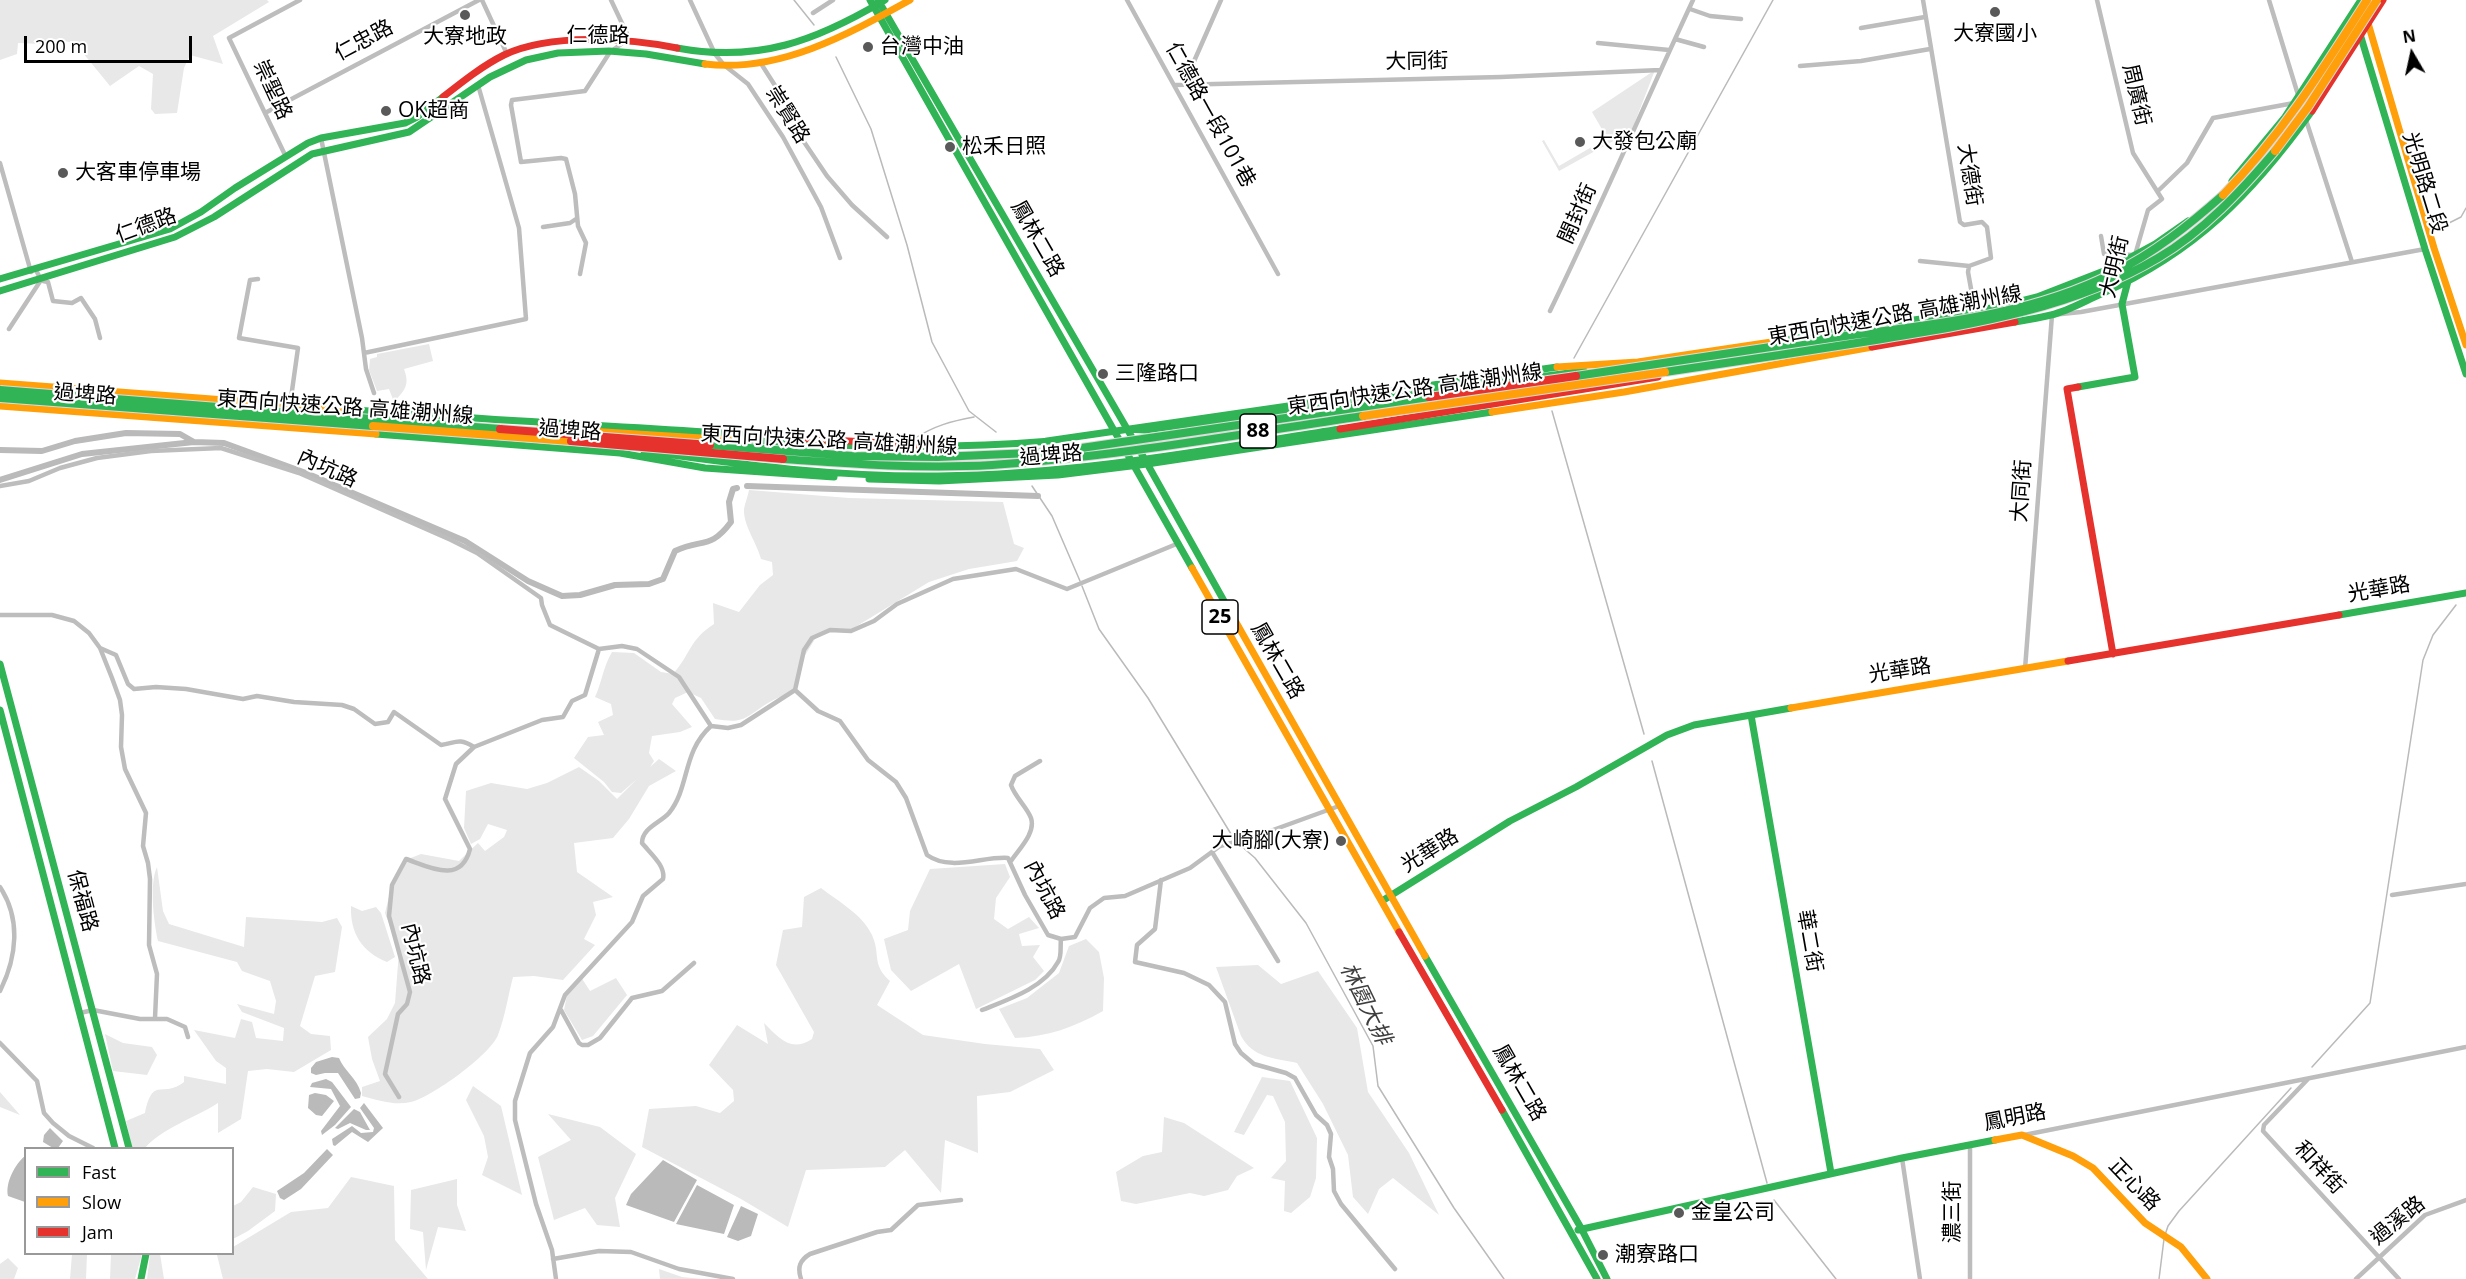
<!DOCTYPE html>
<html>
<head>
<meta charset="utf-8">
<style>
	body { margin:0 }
	#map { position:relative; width:2466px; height:1279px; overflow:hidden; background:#fff; font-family:"Open Sans",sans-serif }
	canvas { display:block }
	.legend { position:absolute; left:24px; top:1147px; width:210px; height:108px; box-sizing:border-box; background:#fff; border:2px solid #999; margin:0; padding:8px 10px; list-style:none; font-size:18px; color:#000 }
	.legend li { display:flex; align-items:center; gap:12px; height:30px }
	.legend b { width:30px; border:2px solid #999 }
	.north { position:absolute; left:2382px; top:24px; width:60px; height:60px; -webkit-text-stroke:4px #fff; paint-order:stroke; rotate:351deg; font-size:16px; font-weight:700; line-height:24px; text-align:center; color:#000 }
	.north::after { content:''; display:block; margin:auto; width:21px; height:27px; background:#000; clip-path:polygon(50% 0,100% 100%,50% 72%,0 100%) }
	.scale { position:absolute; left:24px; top:36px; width:168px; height:27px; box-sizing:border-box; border:3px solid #000; border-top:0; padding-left:8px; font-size:18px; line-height:21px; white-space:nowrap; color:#000; -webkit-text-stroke:4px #fff; paint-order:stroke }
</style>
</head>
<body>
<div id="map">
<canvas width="2466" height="1279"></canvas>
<ul class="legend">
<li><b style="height:8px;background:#30b455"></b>Fast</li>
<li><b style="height:8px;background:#ff9f0a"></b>Slow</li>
<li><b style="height:8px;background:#e5322d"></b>Jam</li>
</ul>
<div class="north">N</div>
<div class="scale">200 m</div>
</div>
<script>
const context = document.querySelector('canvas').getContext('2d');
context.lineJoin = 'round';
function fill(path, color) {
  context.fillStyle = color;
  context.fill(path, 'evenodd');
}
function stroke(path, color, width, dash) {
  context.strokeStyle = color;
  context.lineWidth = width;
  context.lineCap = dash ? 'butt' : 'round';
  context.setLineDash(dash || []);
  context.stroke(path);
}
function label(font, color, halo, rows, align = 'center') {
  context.font = font + ' "Open Sans","Noto Sans TC",sans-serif';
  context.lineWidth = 4.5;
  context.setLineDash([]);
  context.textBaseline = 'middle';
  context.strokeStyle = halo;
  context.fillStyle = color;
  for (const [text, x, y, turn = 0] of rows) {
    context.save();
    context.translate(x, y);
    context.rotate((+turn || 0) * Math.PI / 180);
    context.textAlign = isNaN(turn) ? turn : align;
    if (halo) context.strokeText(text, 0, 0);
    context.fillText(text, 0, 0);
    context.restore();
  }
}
const green = new Path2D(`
	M0,0H267L269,2L213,36L223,64L190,55L184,68L177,113L155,114L151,109L153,74L139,66L110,86L83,53L84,45L54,39L42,44L18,43L17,54L0,60Z
	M1655,70L1623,153L1615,140L1559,171L1542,141L1544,140L1559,166L1607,138L1592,112Z
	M429,344L433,361L404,369C410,385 405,390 394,402L389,389L377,391L369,370L370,359L377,357V354Z
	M749,490L849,498L1003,502L1014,544L1024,548L1017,561L969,569L929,582L852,629L829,630L815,639L804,657L794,691C786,695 776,698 768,703C744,718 745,724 715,719L701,698L688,692L675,698L672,704L692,727L680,732L652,736L649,753L654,761L650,767L659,759L676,771L649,786L629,819L613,838L574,843L577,872L613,897L593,902L596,915L584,939L595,945L563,980L534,976L513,977C508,996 505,1017 498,1035C490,1055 432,1097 411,1102C394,1106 378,1100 362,1096V1087L380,1081L372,1059L368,1037L387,1019L395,1003L399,951L385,913L391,888L403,861L421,854L459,861L478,843L485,851L504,837L507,830L488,824L480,839L471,844L464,828L466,791L491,783L527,789L547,783L579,767L599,781L617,799L637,779L621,793L612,792L604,782L574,758L588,737L604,735L598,722L613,715L611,704L595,697C602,682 603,667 612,652L634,653L661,672L673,674C691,654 689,640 714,624L713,603L739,612L760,585L773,575L772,562L761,559C757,543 743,525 744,509C745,503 748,496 749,490Z
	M1005,864L1010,877L996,898L994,919L1008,929L1029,917L1039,928L1019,934L1022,946L1040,945L1033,957L1044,971L1035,980L976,1009L959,964L911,991L891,970L884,939L908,930L910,911L930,869Z
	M157,867L163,911L169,924L244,947L246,917L322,922L337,918L342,927L335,972L315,976L300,1026L311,1034L330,1036L331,1050L294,1072L267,1069L248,1071L241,1119L218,1133V1103C195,1118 162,1128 145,1148H132L126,1121L145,1113C153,1075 162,1099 184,1082V1076L226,1084V1068L216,1061L194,1030L235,1038L241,1019L252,1022L256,1038L283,1041L284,1028L242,1012L237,1004L274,1014L276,1001L270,981L242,971L237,962L158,941C154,923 149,884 157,867Z
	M821,888C839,902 862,914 872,935C881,955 871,964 890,981L877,1005L923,1035L985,1044L1040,1049L1054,1070L1010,1092L977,1096L978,1153L945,1140L941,1193L905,1150L885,1167L806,1170L788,1227L741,1199L642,1147L649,1109L696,1106L720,1113L734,1101L733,1090L709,1065L737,1025L768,1044L764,1023C779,1038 791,1053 812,1039L814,1032L776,965L783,930L802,927L804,897Z
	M351,906L362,911L376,907L381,913L395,957L387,962C362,952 350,933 351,906Z
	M1086,939L1099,952L1104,978L1103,1011C1075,1027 1047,1037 1015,1038L999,1009L1027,998L1059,973L1069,946Z
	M1258,965L1281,984L1318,971L1357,1028L1368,1092L1409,1153L1439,1215L1393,1178L1379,1189L1368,1214L1353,1197L1348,1155L1323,1104L1297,1063C1274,1058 1253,1058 1241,1036L1216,967Z
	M581,977L590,991L616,978L627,995L593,1036L582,1040L564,1010L567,995Z
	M105,1034L123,1043L152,1047L157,1055L147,1075L113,1071Z
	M1262,1077L1290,1081L1317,1138L1316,1178L1310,1197L1291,1213L1284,1211L1285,1181L1271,1178L1286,1161L1285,1122L1273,1096L1267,1095L1244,1135L1234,1132Z
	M473,1086L501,1106L522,1195L482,1175L488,1157L484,1136L466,1100Z
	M0,1092L20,1115L0,1107Z
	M548,1114L600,1127L636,1154L615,1198L620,1227L597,1225L585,1208L554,1220L538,1157L571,1140Z
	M1164,1117L1184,1123L1254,1168L1237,1176L1228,1190L1204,1196L1190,1193L1136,1204L1121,1201L1116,1172L1143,1156L1162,1152Z
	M351,1177L394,1186L395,1240L428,1279H223L217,1255L232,1254L233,1247L291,1212L328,1208Z
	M457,1179V1205L466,1231L438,1227L426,1270L423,1232L410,1229L411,1190Z
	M253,1187L276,1194L275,1211L248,1231L233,1239V1206L241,1202Z
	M72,1254H87L86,1279H70Z
	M111,1254H142L135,1279H110Z
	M150,1254H160L164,1279H147Z
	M8,1258L18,1268L14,1279H0V1264Z
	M659,1269L682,1277L702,1279H660Z`);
const water = new Path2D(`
	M332,1057L339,1058C344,1071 357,1078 361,1093L360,1098L355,1099L338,1073H325L316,1075L311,1073V1068L316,1062Z
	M326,1079L332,1082L351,1107L335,1125L322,1135L321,1131L340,1106L331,1089L310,1087L312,1083Z
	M315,1093L326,1095L334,1101L322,1116L316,1115L308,1108L309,1095Z
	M364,1103L383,1128L368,1142L352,1132L335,1146L333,1145L332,1139L352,1126L361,1133L373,1132L374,1128L360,1108Z
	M354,1109L360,1112L370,1130H366L350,1123L338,1129L335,1128Z
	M50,1128L63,1141L58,1148H53L43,1142L44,1135Z
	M327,1149L333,1155L301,1189L284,1200L280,1198L277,1191L304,1173Z
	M25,1156V1202L8,1196C5,1183 15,1164 25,1156Z
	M663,1160L697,1180L674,1222L626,1205L631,1194Z
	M697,1185L734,1205L724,1234L676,1224Z
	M741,1206L758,1214L751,1236L738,1241L727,1237Z`);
const stream = new Path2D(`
	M794,0L814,25
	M836,57L871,129L907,245L932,342L969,411L996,432
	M2439,228L2461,217L2466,208
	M1574,358L1773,0
	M1552,411L1644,734
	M914,439C933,426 952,421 974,417
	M1032,486L1052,516L1080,581
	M1082,586L1099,629L1148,698L1231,834
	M1652,761L1767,1183
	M1239,844L1255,858L1306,923L1373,1046L1378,1086L1454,1208L1504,1279
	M2312,1067L2370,1003L2423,660L2433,635L2456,605
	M1774,1200L1836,1279
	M2165,1235L2168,1226L2179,1211L2291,1088
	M2159,1279L2164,1239`);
const canal = new Path2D(`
	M0,450L42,451L75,441L126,433L180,434L194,442
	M0,480L82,454L194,442L224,443L306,473L465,541L528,581L562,596L580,595L615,585L649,584L663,579L675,551C703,538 710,550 731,522L729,502L733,489L737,488
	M747,486L1038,496`);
const street = new Path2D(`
	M482,0L507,54
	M690,0L715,54L724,65L748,84L783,137L821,207L840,258
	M1127,0L1278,274
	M1923,0L1960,222L1964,225L1982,222L1987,227L1991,258L1969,266L1968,272L1975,311
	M2097,0L2133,153L2162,199L2148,210L2135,255L2104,254L2101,236
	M2269,0L2299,98
	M1690,9L1710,16L1741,19
	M813,13L833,0
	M1861,28L1925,17
	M1675,39L1704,47
	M1598,43L1669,50
	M760,62L797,120L800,136L827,176L852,205L887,237
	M1800,66L1861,61L1930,49
	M1184,84L1221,0
	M1174,85L1501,77L1660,70
	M265,113L479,0
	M2306,120L2352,262
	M321,138L362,338L366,369L374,393
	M286,157L229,38L300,0
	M0,163L31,272
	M2159,190L2187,163L2213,118L2294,103
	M543,227L570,223L576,219
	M1920,261L1969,266
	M580,274L586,243L578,226L575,194L566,159L561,158L521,162L511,105L512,100L585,91L610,52L627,40L628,36L611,0
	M258,279L250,280L239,338L298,348L290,405
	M43,281L48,282L53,301L72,303L81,298L95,319L100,338
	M1550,311C1600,208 1645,103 1693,0
	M9,329L41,280L36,270
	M364,353L526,319L519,228L478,85
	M0,486L29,481L60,468L97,458L151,451L221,448L299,473L451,540L477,553L541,598L542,605L550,625L599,649L622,646L637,649L679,677L711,726
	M0,615H52L74,621L89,633L100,648L112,678L120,700L122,715L121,747L125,769L146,813L143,846L148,863L150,879L149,945L157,974L155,1018
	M100,648L116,655L128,684L134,689L156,687L186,689L243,699L257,696L294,702L342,705L354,709L375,724L388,722L394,712L441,745C456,743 458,737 474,747
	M2025,669L2052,315L2081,312L2425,249
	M795,690L818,711L840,721L868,760L896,782L906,798L927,855C951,872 983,856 1008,858L1025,895L1048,935L1061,939L1075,937L1090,908L1104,898L1125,896L1190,868L1220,846L1251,838L1339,806
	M711,726L728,728L741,725L795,690L804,650L812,638L830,630L851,631L874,621L897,604L953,579L1016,569L1067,589L1179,543
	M1212,852L1278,961
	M1011,861C1019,849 1036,833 1031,818C1027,807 1015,797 1011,785L1015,776L1040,761
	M1161,880L1155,929L1137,945L1135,962L1184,973L1209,985L1225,1002L1235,1044L1241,1053L1254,1064L1286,1073L1295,1078L1316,1115L1327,1125L1331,1134L1329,1157L1333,1169L1334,1191L1341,1204L1395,1269
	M0,887C21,919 17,957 0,991
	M2392,895L2466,884
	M561,1010L579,1043L582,1045H588L600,1038L632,998L662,991L694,963
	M982,1010C1007,1000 1044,988 1058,962C1062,957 1060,946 1061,939
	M80,1013L93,1010L140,1019H167L185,1027L188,1037
	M0,1043L37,1081L44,1113L53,1123L69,1136L93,1148
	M2308,1079L2264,1125L2263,1131L2399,1279
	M399,1097L385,1074L398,1014L407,1004L410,992L389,916L392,885L406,859C429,867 461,885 470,849L445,799L456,764L474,747L542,720L563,717L572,701L585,695L599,649
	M2024,1135L2466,1047
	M1902,1158L1920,1279
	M553,1259L599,1251L631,1252L679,1269L733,1279
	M556,1279L552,1250L536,1204L515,1120V1101L530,1053L553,1027L565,995L632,922L643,896L663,879C666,866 650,853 642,843C642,828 660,823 669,813C690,787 682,752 711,726
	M801,1279C797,1267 800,1260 810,1254L877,1232L891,1230L918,1205L961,1200
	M1970,1279V1145
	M2356,1279L2425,1215L2466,1200`);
const fast = new Path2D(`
	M870,0L1192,568
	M878,0L1144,458L1233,617
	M2360,34L2425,249L2466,374
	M677,48C758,63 816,41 885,0
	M2232,181L2285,117L2361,0
	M0,279L170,229L201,212L235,188L308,143L321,138L405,123L417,117L443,97
	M0,291L175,237L214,217L312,154L409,132L490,77L526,60L558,53L609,51L646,54L705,64
	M2015,322C2027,320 2039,318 2051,315C2068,311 2085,301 2101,294C2196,252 2252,194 2312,111
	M1785,340L1998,307L2037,297L2109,269L2155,244L2188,221
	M2078,387L2135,377L2122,304L2128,281
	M344,409C494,421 645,427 795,438
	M1126,429L1145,430L1584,371
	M376,434L620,453L705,468L834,477
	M734,440C840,447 945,450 1051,441
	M1047,441L1557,367
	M644,451C742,465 839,477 938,476C1073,475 1207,450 1340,429
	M869,479L939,481L1058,475L1147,464L1492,412
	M2339,615L2466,593
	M0,664L129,1148
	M0,710L115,1148
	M1751,715L1831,1173
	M1382,901L1510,821L1576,787L1667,735L1694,725L1791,708
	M1425,956L1581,1228L1607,1279
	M1502,1110L1597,1279
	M1578,1230L1902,1158L1995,1140
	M141,1279L146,1254`);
const slow = new Path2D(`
	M2368,23L2434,248L2466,345
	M705,64C779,73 847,35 910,0
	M1557,367L1638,362L1785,340
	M0,383L344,409
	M0,406L376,434
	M1492,412L1624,392L1872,347
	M540,428L734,440
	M1192,568L1399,932
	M1233,617L1425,956
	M1791,708L2068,661
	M1995,1140L2022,1135L2073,1156L2093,1168L2145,1223L2181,1247L2207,1279`);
const jam = new Path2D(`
	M443,97C462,82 482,66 504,55C550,33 628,38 677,48
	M2312,111L2383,0
	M1872,347L2015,322
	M2078,387L2067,389L2113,654
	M1340,429L1658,377
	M795,438L919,445
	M2068,661L2339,615
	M1399,932L1502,1110`);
const fastBridge = new Path2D(`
	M1665,372C1735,362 1806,351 1876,340C1974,324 2072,309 2158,258C2204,231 2241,191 2275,151
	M1576,376C1661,363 1746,351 1831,338C1925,325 2027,317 2113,273C2154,253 2189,225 2223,195
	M0,390L500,429
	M0,398L373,426
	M710,445L852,456L938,457L1054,452L1429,397
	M783,459C853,464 922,469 992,465C1116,457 1240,434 1363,416`);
const slowBridge = new Path2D(`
	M2275,151L2308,107L2377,0
	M2223,195C2281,136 2323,69 2367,0
	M1363,416L1665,372
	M373,426L571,441`);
const jamBridge = new Path2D(`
	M1429,397L1576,376
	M500,429L710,445
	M571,441L783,459`);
const markers = [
	[1995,12,6,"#595959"],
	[465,15,6,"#595959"],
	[868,47,6,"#595959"],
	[386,111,6,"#595959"],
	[1580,142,6,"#595959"],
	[950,147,6,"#595959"],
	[63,173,6,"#595959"],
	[1103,374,6,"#595959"],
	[1341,841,6,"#595959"],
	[1679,1213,6,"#595959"],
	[1603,1255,6,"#595959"]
];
const shields = [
	[1258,431,36],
	[1220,617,36]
];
const shieldNames = [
	["88",1258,431],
	["25",1220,617]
];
const poiNames = [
	["大寮國小",1995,34,"center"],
	["大寮地政",465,37,"center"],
	["台灣中油",880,47],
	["OK超商",398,111],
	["大發包公廟",1592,142],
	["松禾日照",962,147],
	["大客車停車場",75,173],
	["三隆路口",1115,374],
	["大崎腳(大寮)",1329,841,"right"],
	["金皇公司",1691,1213],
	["潮寮路口",1615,1255]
];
const streetNames = [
	["仁德路",598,36],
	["仁忠路",364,41,-28],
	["大同街",1417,62,-1],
	["崇聖路",272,90,65],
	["周廣街",2136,95,77],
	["崇賢路",787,115,58],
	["仁德路一段101巷",1210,115,61],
	["大德街",1969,175,81],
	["光明路二段",2424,183,73],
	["開封街",1578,214,-66],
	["仁德路",146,226,-20],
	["鳳林二路",1037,239,60],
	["大明街",2115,267,-77],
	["東西向快速公路 高雄潮州線",1895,316,-10],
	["東西向快速公路 高雄潮州線",1415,390,-8],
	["過埤路",85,395,4],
	["東西向快速公路 高雄潮州線",345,408,4],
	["過埤路",570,431,4],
	["東西向快速公路 高雄潮州線",829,441,3],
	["過埤路",1051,456,-5],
	["內坑路",327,469,24],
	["大同街",2022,491,-86],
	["光華路",2379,590,-10],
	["鳳林二路",1277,661,60],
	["光華路",1900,671,-9],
	["光華路",1430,851,-32],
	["內坑路",1044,890,63],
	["保福路",82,901,75],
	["華二街",1809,941,80],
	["內坑路",415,954,77],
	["鳳林二路",1519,1083,60],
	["鳳明路",2015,1118,-11],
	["和祥街",2319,1168,47],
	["正心路",2134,1185,46],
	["濃三街",1953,1212,-90],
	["過溪路",2398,1221,-39]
];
const waterNames = [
	["林園大排",1365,1004,64]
];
fill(green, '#e8e8e8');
fill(water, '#bababa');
stroke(stream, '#bababa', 1.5);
stroke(canal, '#bababa', 6);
stroke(street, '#bdbdbd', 4.5);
stroke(fast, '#30b455', 7);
stroke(slow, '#ff9f0a', 7);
stroke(jam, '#e5322d', 7);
stroke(fastBridge, '#dbdbdb', 10, []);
stroke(slowBridge, '#dbdbdb', 10, []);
stroke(jamBridge, '#dbdbdb', 10, []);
stroke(fastBridge, '#30b455', 8);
stroke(slowBridge, '#ff9f0a', 8);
stroke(jamBridge, '#e5322d', 8);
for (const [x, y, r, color] of markers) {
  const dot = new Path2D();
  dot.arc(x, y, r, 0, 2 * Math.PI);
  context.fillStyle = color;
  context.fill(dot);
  stroke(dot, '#fff', 2);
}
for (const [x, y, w] of shields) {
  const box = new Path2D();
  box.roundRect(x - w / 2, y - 17, w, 34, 4.5);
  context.fillStyle = '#fff';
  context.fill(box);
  stroke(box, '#000', 1.5);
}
label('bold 20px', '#000', null, shieldNames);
label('21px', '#000', '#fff', poiNames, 'left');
label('21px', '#000', '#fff', streetNames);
label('italic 22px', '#3e3e3e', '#fff', waterNames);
</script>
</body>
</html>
